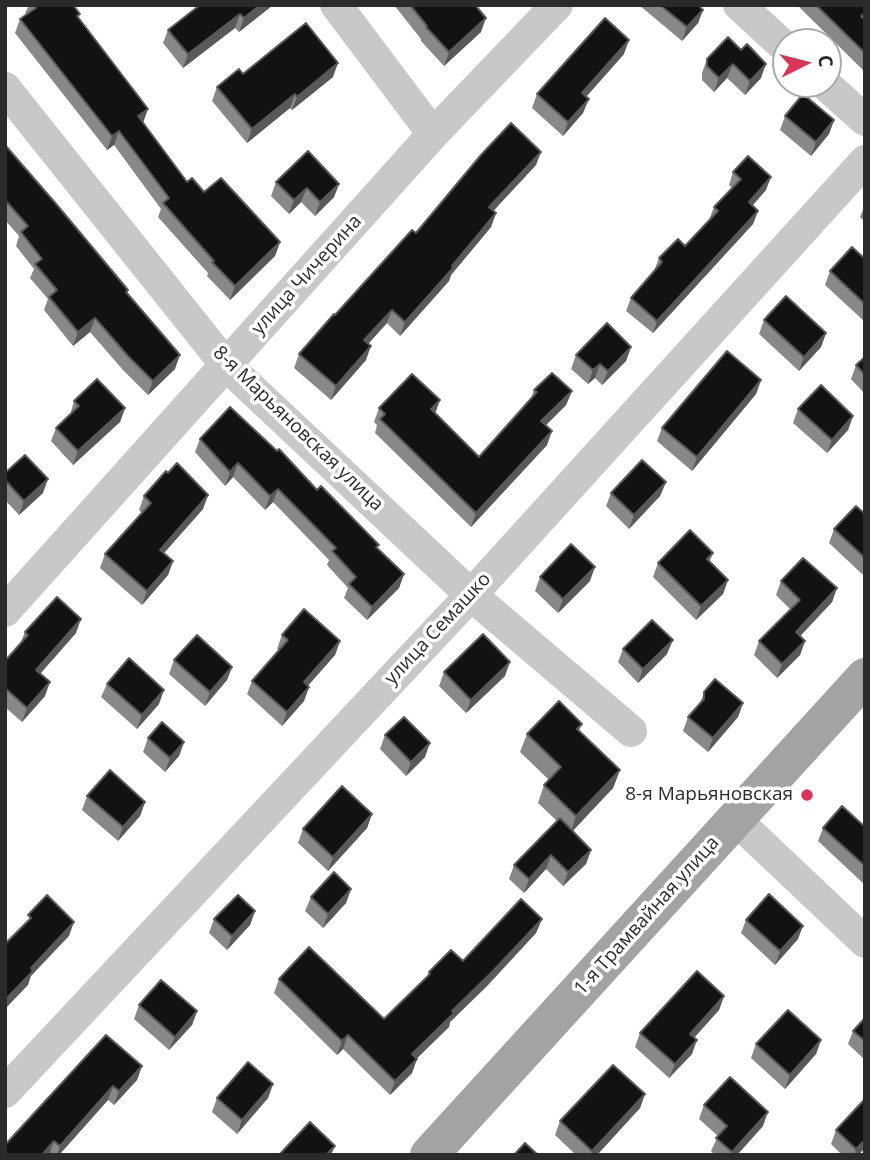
<!DOCTYPE html>
<html>
<head>
<meta charset="utf-8">
<style>
	body { margin:0 }
	#map { position:relative; width:870px; height:1160px; overflow:hidden; background:#fff; font-family:"Open Sans",sans-serif }
	canvas { display:block }
	.frame { position:absolute; inset:0; border:7px solid #2b2b2b; pointer-events:none }
	.north { position:absolute; left:772px; top:28px; width:70px; height:70px; box-sizing:border-box; background:#fff; border:2px solid #aaa; border-radius:50%; rotate:84deg; font-size:19px; font-weight:700; line-height:28px; text-align:center; color:#2b2b2b }
	.north::after { content:''; display:block; margin:auto; width:24px; height:32px; background:#dc3458; clip-path:polygon(50% 0,100% 100%,50% 72%,0 100%) }
</style>
</head>
<body>
<div id="map">
<canvas width="870" height="1160"></canvas>
<div class="frame"></div>
<div class="north">С</div>
</div>
<script>
const context = document.querySelector('canvas').getContext('2d');
context.lineJoin = 'round';
function stroke(path, color, width, dash) {
  context.strokeStyle = color;
  context.lineWidth = width;
  context.lineCap = dash ? 'butt' : 'round';
  context.setLineDash(dash || []);
  context.stroke(path);
}
function fill(path, color) {
  context.fillStyle = color;
  context.fill(path, 'evenodd');
}
function label(font, color, halo, rows, align = 'center') {
  context.font = font + ' "Open Sans",sans-serif';
  context.lineWidth = 7;
  context.setLineDash([]);
  context.textBaseline = 'middle';
  context.strokeStyle = halo;
  context.fillStyle = color;
  for (const [text, x, y, turn = 0] of rows) {
    context.save();
    context.translate(x, y);
    context.rotate((+turn || 0) * Math.PI / 180);
    context.textAlign = isNaN(turn) ? turn : align;
    if (halo) context.strokeText(text, 0, 0);
    context.fillText(text, 0, 0);
    context.restore();
  }
}
const minor = new Path2D(`
	M336,5L433,134
	M739,5L786,48
	M825,84L865,120
	M5,88L226,365L471,595L631,731
	M5,611L433,134L557,5
	M735,819L865,942
	M5,1092L471,595L865,161`);
const major = new Path2D(`
	M429,1155L865,677`);
const wall = new Path2D(`
	M26,5H73L80,14L78,18L143,123L187,182L204,192L280,242L275,256L230,300L207,276L208,273L158,217L161,209L114,145L107,150L15,33L20,19L26,15L25,14L28,7Z
	M194,5H273L239,32L235,28L183,68L163,43L168,30L196,8Z
	M394,5H475L481,32L444,66L421,41V39Z
	M639,5H698L703,10L698,23L682,41Z
	M797,5H865V72Z
	M728,37L761,78L745,95L727,78L714,92L702,80V73L707,59Z
	M624,54L586,97L583,113L563,136L532,108L537,94Z
	M243,74L333,77L292,110L290,108L247,143L212,101L217,87Z
	M785,116L834,120L829,134L811,156L780,130Z
	M5,145L128,290L127,294L175,369L148,395L123,370L90,332L73,346L44,310L48,299L30,278L34,269L16,246L19,236L5,220Z
	M536,165L493,211L496,213L491,227L451,275L449,281L400,336L387,323L368,344L366,360L331,400L294,368L299,354L416,233Z
	M733,172L766,190L752,206L758,211L753,224L653,333L626,311L631,298L654,271L659,258L685,246L709,220L714,207L732,188L729,185Z
	M276,182L339,184L334,197L315,216L301,202L289,214L271,196Z
	M865,205V222L860,217Z
	M865,259V322L825,285L830,271Z
	M764,320L826,333L821,347L799,371L759,334Z
	M631,347L626,361L602,385L595,378L588,384L571,369L576,355Z
	M865,357V394L851,379L856,365Z
	M761,380L756,394L692,471L657,441L662,428Z
	M534,390L572,391L566,405L546,425L547,445L471,527L375,433L377,425L374,422L379,408L435,413L479,457L531,399Z
	M74,401L125,408L120,422L73,465L51,441L56,428L70,415Z
	M798,409L853,416L848,430L827,453L793,423Z
	M200,439L317,490L404,574L399,588L367,620L344,598L348,588L327,565L329,560L273,502L265,510L233,477L225,486L195,452Z
	M5,473L43,493L19,515L5,500Z
	M666,482L660,496L629,529L606,506L611,493Z
	M208,495L203,509L164,553L173,561L168,575L142,605L100,568L105,554L142,513L139,510L144,496Z
	M865,514V572L862,574L829,543L834,529Z
	M713,553L710,561L728,580L723,594L696,620L653,577L658,563Z
	M540,577L590,581L558,613L535,591Z
	M781,581L837,588L832,602L800,636L805,641L800,655L777,678L754,655L759,641L791,610L776,595Z
	M25,632L76,633L40,674L45,696L22,722L5,707V661L20,644Z
	M282,635L340,641L335,655L308,685L309,687L304,701L282,726L247,694L252,681L279,650L277,649Z
	M623,649L667,654L638,683L618,662Z
	M174,660L232,667L227,680L205,706L169,674Z
	M444,672L505,676L466,713L439,686Z
	M107,684L159,704L137,729L101,697Z
	M704,692L743,703L738,717L708,752L683,731L688,717L700,704Z
	M582,724L579,731L620,770L613,788L572,831L591,850L586,864L563,886L546,869L524,893L509,879L514,865L557,821L538,803L544,785L549,780L520,752L527,734Z
	M385,735L425,757L406,776L380,749Z
	M148,738L184,742L179,756L165,772L143,752Z
	M87,796L145,802L140,816L118,841L82,810Z
	M372,814L367,828L328,871L298,843L303,829Z
	M865,827V885L818,841L823,828Z
	M351,889L346,903L323,928L305,911L311,897Z
	M255,911L250,925L227,950L209,933L214,919Z
	M542,919L536,933L487,986L450,1022L449,1027L417,1058L412,1073L390,1095L343,1049L337,1055L274,993L279,979L384,1019L427,977L429,972L463,961Z
	M746,920L798,939L775,965L741,933Z
	M724,996L719,1010L694,1037L692,1054L669,1078L635,1047L640,1033Z
	M139,1005L197,1011L192,1025L169,1050L134,1019Z
	M865,1018V1060L848,1044L853,1031Z
	M821,1040L816,1054L785,1089L751,1058L756,1044Z
	M142,1066L137,1080L114,1105L108,1100L59,1155H5Z
	M273,1084L268,1098L237,1134L212,1112L217,1098Z
	M645,1094L640,1108L597,1155H576L555,1135L560,1121Z
	M704,1105L763,1126L737,1155H715L711,1151L718,1136L699,1119Z
	M836,1130L865,1148L858,1155H842L831,1144Z`);
const shadedWall = new Path2D(`
	M260,5H273L239,32L244,18Z
	M703,10L698,23L682,41L687,27Z
	M240,14L235,28L183,68L188,54Z
	M486,18L481,32L444,66L449,52Z
	M629,40L624,54L577,107L582,93Z
	M338,63L333,77L292,110L297,97Z
	M733,64L727,78L714,92L719,78Z
	M766,64L761,78L745,95L750,81Z
	M295,94L290,108L247,143L252,129Z
	M589,99L583,113L563,136L568,122Z
	M148,109L143,123L138,116Z
	M834,120L829,134L811,156L816,142Z
	M119,131L114,145L107,150L112,136Z
	M541,152L536,165L484,221L489,207Z
	M771,177L766,190L744,215L749,202Z
	M339,184L334,197L315,216L320,202Z
	M307,188L301,202L289,214L294,200Z
	M758,211L753,224L653,333L657,321Z
	M496,213L491,227L451,275L449,281L400,336L405,322Z
	M280,242L275,256L230,300L235,286Z
	M392,310L387,323L359,354L364,340Z
	M95,318L90,332L73,346L78,332Z
	M826,333L821,347L799,371L804,357Z
	M371,346L366,360L331,400L336,386Z
	M631,347L626,361L602,385L608,371Z
	M180,355L175,369L148,395L153,381Z
	M600,364L595,378L588,384L593,370Z
	M761,380L756,394L692,471L697,457Z
	M572,391L566,405L536,435L541,421Z
	M440,400L435,414L431,409Z
	M125,408L120,422L73,465L78,451Z
	M853,416L848,430L827,453L832,440Z
	M552,431L547,445L471,527L476,513Z
	M238,463L233,477L225,486L230,472Z
	M48,479L43,493L19,515L24,501Z
	M666,482L660,496L629,529L634,515Z
	M278,489L273,502L265,510L270,496Z
	M208,495L203,509L155,563L160,550Z
	M173,561L168,575L142,605L147,591Z
	M595,567L590,581L558,613L563,599Z
	M404,574L399,588L367,620L372,607Z
	M728,580L723,594L696,620L701,606Z
	M837,588L832,602L791,646L796,632Z
	M81,619L76,633L31,684L36,670Z
	M673,640L667,654L638,683L643,669Z
	M340,641L335,655L299,696L304,682Z
	M805,641L800,655L777,678L782,664Z
	M510,662L505,676L466,713L471,700Z
	M232,667L227,680L205,706L210,692Z
	M50,682L45,696L22,722L27,708Z
	M309,687L304,701L282,726L287,712Z
	M164,690L159,704L137,729L142,715Z
	M743,703L738,717L708,752L713,738Z
	M184,742L179,756L165,772L170,758Z
	M430,743L425,757L406,776L411,762Z
	M620,770L613,788L570,834L576,816Z
	M145,802L140,816L118,841L123,827Z
	M372,814L367,828L328,871L333,857Z
	M591,850L586,864L563,886L568,872Z
	M551,855L546,869L524,893L529,879Z
	M351,889L346,903L323,928L328,914Z
	M255,911L250,925L227,950L232,936Z
	M542,919L536,933L487,986L450,1022L449,1027L407,1068L412,1054Z
	M74,922L69,936L31,976L28,985L5,1009V1000L31,968Z
	M803,926L798,939L775,965L780,951Z
	M724,996L719,1010L685,1048L690,1034Z
	M197,1011L192,1025L169,1050L175,1037Z
	M348,1035L343,1049L337,1055L342,1041Z
	M697,1040L692,1054L669,1078L675,1064Z
	M821,1040L816,1054L785,1089L790,1075Z
	M417,1059L412,1073L390,1095L395,1081Z
	M142,1066L137,1080L114,1105L119,1091Z
	M273,1084L268,1098L237,1134L242,1120Z
	M113,1086L108,1100L59,1155H57L60,1146Z
	M645,1094L640,1108L597,1155H591L592,1151Z
	M768,1112L763,1126L737,1155H731L732,1152Z
	M865,1140V1148L858,1155H854L856,1149Z
	M54,1141L49,1155H42Z
	M335,1146L331,1155H326Z`);
const building = new Path2D(`
	M34,5H73L80,14L77,16L148,109L138,116L187,182L192,178L204,192L221,178L280,242L235,286L212,262L214,261L163,203L169,198L119,131L112,136L20,19L36,8Z
	M200,5H260L244,18L240,14L188,54L168,30Z
	M410,5H475L486,18L449,52L426,27L427,26Z
	M660,5H698L703,10L687,27Z
	M816,5H865V13L861,16L865,20V53Z
	M605,18L629,40L582,93L589,99L568,122L537,94Z
	M306,23L338,63L297,97L295,94L252,129L217,87L239,69L243,74Z
	M728,37L741,50L747,44L766,64L750,81L733,64L719,78L707,66V59Z
	M803,94L834,120L816,142L785,116Z
	M511,123L541,152L489,207L496,213L452,266L454,267L405,322L392,310L364,340L371,346L336,386L299,354L334,314L335,315L412,230L416,233L481,155Z
	M5,145L57,205L128,290L126,292L180,355L153,381L128,356L95,318L78,332L49,297L57,290L35,264L42,259L21,232L28,226L5,200Z
	M308,151L339,184L320,202L307,188L294,200L276,182Z
	M748,156L771,177L749,202L758,211L657,321L631,298L662,262L659,258L678,239L685,246L718,211L714,207L741,179L733,172Z
	M852,247L865,259V304L830,271Z
	M786,296L826,333L804,357L764,320Z
	M607,323L631,347L608,371L600,364L593,370L576,355Z
	M727,351L761,380L697,457L662,428Z
	M865,357V375L856,365Z
	M552,373L572,391L541,421L552,431L476,513L380,419L385,414L379,408L412,374L440,400L431,409L479,457L537,392L534,390Z
	M97,379L125,408L78,451L56,428L79,406L74,401Z
	M821,385L853,416L832,440L798,409Z
	M230,407L277,451L279,449L317,490L321,486L379,545L376,547L404,574L372,607L349,584L356,577L332,551L336,548L278,489L270,496L238,463L230,472L200,439Z
	M25,455L48,479L24,501L5,480V473Z
	M642,460L666,482L634,515L611,493Z
	M177,463L208,495L160,550L173,561L147,591L105,554L151,503L144,496L166,471L168,473Z
	M856,506L865,514V558L834,529Z
	M690,530L713,553L707,559L728,580L701,606L658,563Z
	M571,544L595,567L563,599L540,577Z
	M803,558L837,588L796,632L805,641L782,664L759,641L800,600L781,581Z
	M57,597L81,619L36,670L50,682L27,708L5,688V661L28,635L25,632Z
	M304,609L340,641L304,682L309,687L287,712L252,681L288,640L282,635Z
	M652,620L673,640L643,669L623,649Z
	M483,634L510,662L471,700L444,672Z
	M197,635L232,667L210,692L174,660Z
	M129,658L164,690L142,715L107,684Z
	M715,679L743,703L713,738L688,717L704,699V692Z
	M559,701L582,724L577,729L620,770L576,816L544,785L561,767L527,734Z
	M404,717L430,743L411,762L385,735Z
	M162,722L184,742L170,758L148,738Z
	M110,770L145,802L123,827L87,796Z
	M342,786L372,814L333,857L303,829Z
	M842,806L865,827V866L823,828Z
	M560,818L591,850L568,872L551,855L529,879L514,865Z
	M334,872L351,889L328,914L311,897Z
	M769,894L803,926L780,951L746,920Z
	M47,895L74,922L31,968L33,971L5,1000V944L31,918L28,915Z
	M238,895L255,911L232,936L214,919Z
	M521,899L542,919L492,972L452,1011L454,1013L412,1054L417,1059L395,1081L348,1035L342,1041L279,979L309,947L384,1019L430,974L429,972L451,950L463,961Z
	M697,971L724,996L690,1034L697,1040L675,1064L640,1033Z
	M161,980L197,1011L175,1037L139,1005Z
	M788,1010L821,1040L790,1075L756,1044Z
	M865,1018V1041L853,1031Z
	M106,1035L142,1066L119,1091L113,1086L60,1146L54,1141L42,1155H5V1145Z
	M248,1062L273,1084L242,1120L217,1098Z
	M613,1065L645,1094L592,1151L560,1121Z
	M730,1077L768,1112L732,1152L716,1138L727,1126L704,1105Z
	M865,1099V1140L856,1149L836,1130Z
	M310,1122L335,1146L326,1155H279Z
	M525,1143L538,1155H514Z`);
const markers = [
	[807,795,7,"#dc3458"]
];
const streetNames = [
	["улица Чичерина",307,275,-48],
	["8-я Марьяновская улица",298,429,44],
	["улица Семашко",438,629,-47],
	["1-я Трамвайная улица",647,916,-48]
];
const poiNames = [
	["8-я Марьяновская",793,795]
];
stroke(minor, '#c8c8c8', 32);
stroke(major, '#a3a3a3', 38);
fill(wall, '#888');
fill(shadedWall, '#595959');
fill(building, '#121212');
stroke(building, '#595959', 2);
for (const [x, y, r, color] of markers) {
  const dot = new Path2D();
  dot.arc(x, y, r, 0, 2 * Math.PI);
  context.fillStyle = color;
  context.fill(dot);
  stroke(dot, '#fff', 2.5);
}
label('19px', '#2b2b2b', '#fff', streetNames);
label('19px', '#2b2b2b', '#fff', poiNames, 'right');
</script>
</body>
</html>
